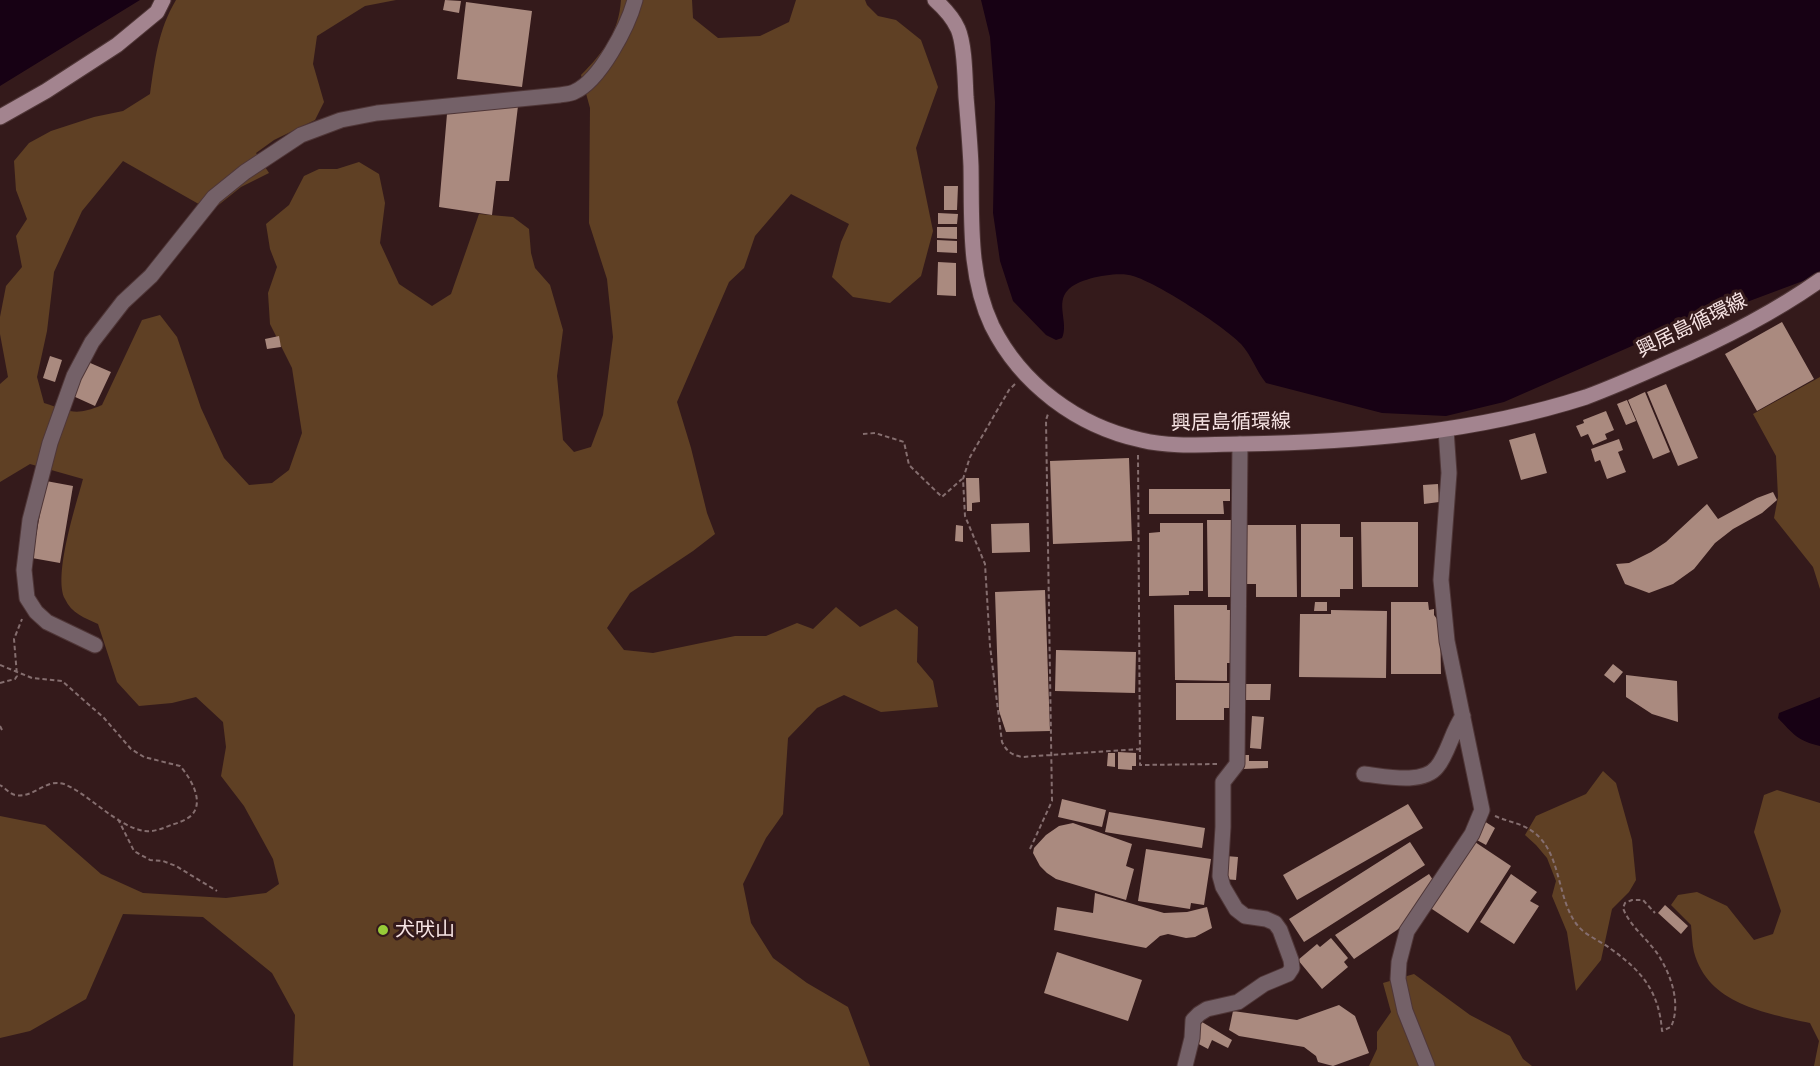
<!DOCTYPE html>
<html>
<head>
<meta charset="utf-8">
<style>
	body { margin:0 }
	canvas { display:block; background:#341a1b }
</style>
</head>
<body>
<canvas width="1820" height="1066"></canvas>
<script>
const context = document.querySelector('canvas').getContext('2d');
context.lineJoin = 'round';
function fill(path, color) {
  context.fillStyle = color;
  context.fill(path, 'evenodd');
}
function stroke(path, color, width, dash) {
  context.strokeStyle = color;
  context.lineWidth = width;
  context.lineCap = dash ? 'butt' : 'round';
  context.setLineDash(dash || []);
  context.stroke(path);
}
function label(font, color, halo, rows, align = 'center') {
  context.font = font + ' Arial,"Noto Sans JP",sans-serif';
  context.lineWidth = 6;
  context.setLineDash([]);
  context.textBaseline = 'middle';
  context.strokeStyle = halo;
  context.fillStyle = color;
  for (const [text, x, y, turn = 0] of rows) {
    context.save();
    context.translate(x, y);
    context.rotate((+turn || 0) * Math.PI / 180);
    context.textAlign = isNaN(turn) ? turn : align;
    if (halo) context.strokeText(text, 0, 0);
    context.fillText(text, 0, 0);
    context.restore();
  }
}
const forest = new Path2D(`
	M176,0H396L365,6L317,36L313,64L324,102L315,120L274,140L256,153L269,173L241,187L211,211L123,161L82,211L54,272L47,331L37,377L44,403C71,412 76,416 102,405L142,320L160,315L177,337L201,408L224,458L249,485L272,483L289,470L302,433L292,368L270,324L268,293L277,267L270,249L266,224L289,205L304,176L319,169H337L359,162L379,174L385,203L380,243L399,284L432,306L451,294L479,214L513,217L529,229L531,253L535,268L550,285L563,330L557,376L563,440L574,452L591,447L603,415L613,337L607,279L589,223L590,108L581,75C603,53 619,32 621,0H692L693,18L718,38L760,36L789,22L796,0H865L867,5L878,16L896,20L921,40L938,87L916,148L933,231L921,276L890,303L853,297L832,277L841,242L849,224L791,194L755,236L744,268L729,282L677,402L691,448L707,513L715,534L693,551L630,593L607,628L624,650L653,653L735,636H766L797,623L813,629L836,607L860,627L896,609L918,627L917,662L933,681L938,707L881,712L844,695L817,708L788,738L783,814L766,838L743,884L751,923L773,958L807,983L848,1007L870,1066H293L295,1015L272,973L203,917L123,914L86,999L30,1031L0,1038V816L45,825L101,874L143,893L226,898L266,893L279,884L273,859L244,806L221,776L226,747L223,722L196,697L172,703L139,706L117,682L98,624C85,618 71,613 65,599C53,576 76,505 83,479L30,464L0,482V384L8,377L0,334V317L6,286L22,267L16,236L27,219L16,190L14,161L29,143L51,131L94,117L123,111L150,94C155,60 158,30 176,0Z
	M1820,377V589L1813,567L1774,518L1778,497L1776,456L1753,414Z
	M1603,771L1616,783L1632,840L1636,880L1629,892L1612,909L1601,960L1576,991L1567,932L1552,896L1556,881L1547,858L1536,845L1525,835L1536,816L1586,794Z
	M1777,790L1820,803V1066H1814L1819,1041L1810,1023C1765,1013 1708,1004 1694,952C1692,944 1692,934 1691,925L1671,905L1678,895L1697,892L1727,906L1754,940L1773,934L1781,911L1754,832L1764,795Z
	M1414,974L1470,1015L1510,1036L1523,1059L1532,1066H1369L1377,1049V1032L1391,1012L1383,983Z`);
const water = new Path2D(`
	M0,0H140L0,86Z
	M981,0H1820V271L1811,278L1648,339L1504,402L1446,416L1382,413L1266,383C1256,371 1252,356 1241,344C1224,326 1157,283 1133,276C1118,271 1079,278 1068,290C1055,303 1069,323 1062,338L1056,340L1046,335L1013,301L1000,261L993,213L995,102L990,37Z
	M1820,697V746C1798,741 1793,734 1778,718L1779,713Z`);
const building = new Path2D(`
	M445,0L461,1L459,13L443,10Z
	M466,2L532,11L522,87L457,79Z
	M518,106L509,181H496L492,215L439,207L447,114Z
	M944,186H958L957,210H944Z
	M938,213L958,214L957,224H938Z
	M937,227H957V239L937,238Z
	M937,240L957,241V253L937,252Z
	M938,262L956,263V296L937,295Z
	M1782,322L1814,379L1757,411L1725,354Z
	M279,336L281,347L267,349L265,339Z
	M50,356L62,360L55,382L43,378Z
	M88,362L111,372L95,406L73,396Z
	M1666,384L1698,458L1678,466L1647,392Z
	M1645,392L1670,452L1653,459L1628,400Z
	M1627,400L1636,421L1626,425L1617,404Z
	M1606,411L1614,430L1605,434L1607,439L1593,445L1588,434L1581,437L1576,426L1584,423L1583,420Z
	M1535,433L1547,473L1521,480L1509,440Z
	M1619,439L1623,450L1618,452L1626,472L1607,479L1600,460L1595,462L1591,449Z
	M1129,458L1132,541L1053,544L1050,461Z
	M966,478H979L980,502L972,503V511H967Z
	M46,481L73,486L60,563L32,558Z
	M1438,484L1439,502L1424,504L1423,485Z
	M1149,489H1230V501H1223L1224,514H1149Z
	M1773,492L1777,500L1762,513L1733,529L1715,543L1694,569L1673,584L1649,593L1625,584L1616,564L1629,563L1651,552L1666,542L1707,504L1718,519L1757,498Z
	M1207,520H1233L1234,597H1208Z
	M1361,522H1418V587H1362Z
	M1029,523L1030,552L992,553L991,524Z
	M1160,523H1203V591H1189V595L1149,596V533L1160,532Z
	M1301,524H1340V537H1353V589H1340V597H1301Z
	M956,525L963,526V542L955,541Z
	M1243,525H1296L1297,597H1256V584H1243Z
	M1045,590L1050,731L1006,732L999,711L995,592Z
	M1315,602H1327V611H1314Z
	M1391,602H1428L1429,610L1434,609V615L1440,623L1441,674H1391Z
	M1174,605H1227V610H1233L1234,663H1227V681L1175,680Z
	M1331,610L1387,611L1386,678L1299,677L1300,614H1331Z
	M1056,650L1136,652L1135,693L1055,691Z
	M1613,664L1623,672L1614,683L1604,675Z
	M1626,675L1677,681L1678,722L1652,714L1626,697Z
	M1176,683H1233V708H1224V720H1176Z
	M1241,684H1271L1270,700H1241Z
	M1252,716L1264,717L1261,749L1250,748Z
	M1118,752L1136,753V766H1132V770L1118,769Z
	M1108,753H1115V767L1107,766Z
	M1240,755H1249V761H1268V768L1243,769Z
	M1062,799L1106,810L1102,827L1058,817Z
	M1408,804L1423,828L1297,900L1283,875Z
	M1109,812L1205,828L1202,848L1105,832Z
	M1484,821L1495,828L1486,845L1475,839Z
	M1073,823L1132,844L1126,866L1134,869L1126,900L1056,879L1047,873L1040,866L1033,853L1034,848L1046,835L1059,826Z
	M1472,840L1511,866L1468,933L1429,907Z
	M1410,842L1425,865L1304,942L1289,919Z
	M1146,849L1211,859L1204,905L1191,903L1190,909L1138,901Z
	M1226,856L1238,857L1236,880L1224,879Z
	M1429,874L1433,880L1412,916L1397,930L1354,959L1335,935Z
	M1511,874L1537,892L1530,901L1539,906L1514,944L1480,922Z
	M1095,893L1164,913L1187,912L1207,907L1212,928L1195,937L1186,938L1168,934L1160,936L1146,948L1054,930L1057,907L1093,913Z
	M1665,905L1688,926L1681,934L1658,913Z
	M1331,938L1348,958L1344,962L1348,967L1322,989L1298,960L1317,944L1320,947Z
	M1057,952L1142,980L1128,1021L1044,993Z
	M1339,1005L1355,1016L1369,1053L1333,1066L1318,1062L1316,1056L1304,1047L1239,1036L1229,1030L1233,1011L1297,1020Z
	M1202,1022L1232,1040L1228,1048L1212,1040L1208,1049L1195,1042L1200,1033L1197,1032Z`);
const path = new Path2D(`
	M1015,384L1009,390L970,457L963,479L965,516L985,564L990,646L1002,742C1007,752 1012,755 1022,757L1140,749
	M863,434L875,433L904,442L909,465L942,497L962,479
	M1138,455L1140,765L1217,764
	M0,665L32,678L62,681L104,718L131,749L144,757L180,766C189,776 203,798 194,812C190,819 178,823 171,825C162,829 153,832 144,831C116,826 89,794 64,784C46,778 33,799 15,795C10,794 5,788 0,785
	M0,683L15,679L17,676L14,639L22,619
	M0,726L3,732
	M1495,816C1506,821 1519,823 1529,829C1563,849 1555,898 1578,926C1586,936 1601,941 1611,949C1643,972 1659,992 1662,1031L1671,1027C1681,1005 1672,977 1659,956C1648,939 1630,927 1623,908L1625,903L1632,900H1643L1655,913
	M118,819L134,851L150,860L163,861L176,866L217,891
	M1030,849L1052,801L1046,420L1048,414`);
const minor = new Path2D(`
	M95,645L47,622L36,612L27,598L24,570L30,520L50,443L74,376L92,342L123,302L151,276L214,197L245,172L301,135L341,120L377,113L560,95C565,94 570,94 574,92C600,81 628,26 635,0
	M1364,774C1384,776 1423,785 1437,767C1448,754 1452,731 1463,716
	M1185,1066L1192,1038L1193,1020L1199,1014L1207,1009L1238,1002L1264,984L1288,974L1292,968L1291,960L1280,930L1275,923L1266,919L1245,916L1236,909L1223,887L1220,876L1223,827V782L1237,764L1240,444
	M1427,1066L1405,1011L1398,979L1399,962L1407,931L1472,834L1482,810L1447,641L1441,580L1449,473L1446,430`);
const secondary = new Path2D(`
	M935,0C944,8 953,18 958,29C965,45 965,80 966,97C968,120 970,143 971,166C972,220 968,275 992,326C1021,384 1077,426 1141,440C1174,448 1207,444 1240,444C1357,442 1474,433 1586,397C1613,387 1640,375 1667,363C1720,340 1772,314 1820,280
	M0,117L46,91L117,45L157,12L163,0`);
const markers = [
	[383,930,6,"#97cc38"]
];
const streetNames = [
	["興居島循環線",1692,326,-26],
	["興居島循環線",1231,423,-1]
];
const poiNames = [
	["犬吠山",395,930]
];
fill(forest, '#5f4024');
fill(water, '#170114');
fill(building, '#aa8a7f');
stroke(minor, '#4f3637', 17);
stroke(secondary, '#4f3637', 17);
stroke(path, '#856e6f', 2, [4.5, 3]);
stroke(minor, '#746168', 15);
stroke(secondary, '#a3848f', 15);
for (const [x, y, r, color] of markers) {
  const dot = new Path2D();
  dot.arc(x, y, r, 0, 2 * Math.PI);
  context.fillStyle = color;
  context.fill(dot);
  stroke(dot, '#341a1b', 2);
}
label('20px', '#f7e4e4', '#341a1b', streetNames);
label('20px', '#f7e4e4', '#341a1b', poiNames, 'left');
</script>
</body>
</html>
